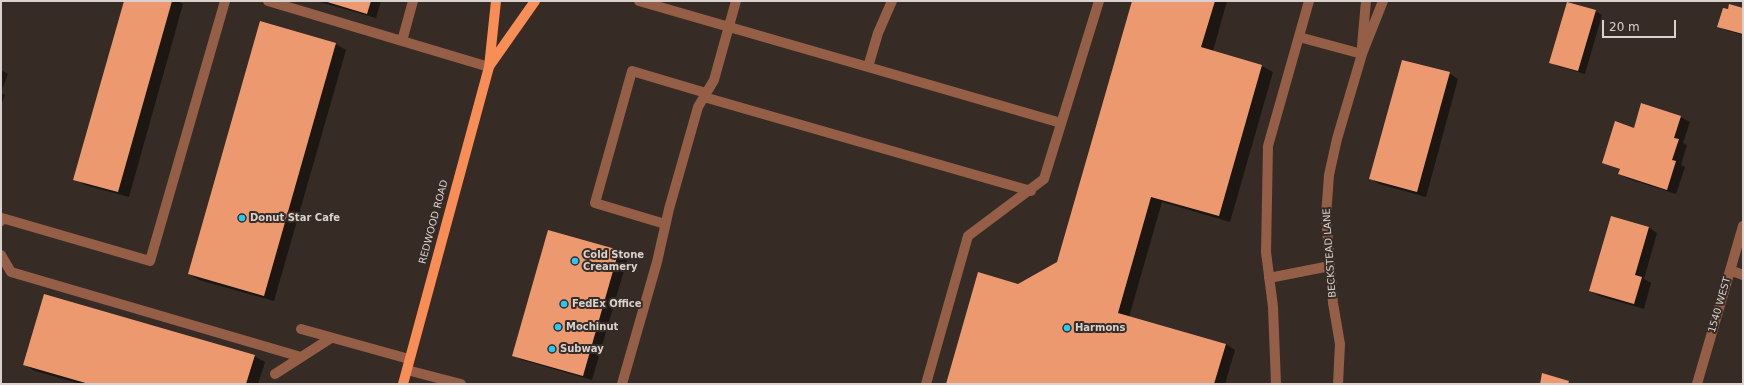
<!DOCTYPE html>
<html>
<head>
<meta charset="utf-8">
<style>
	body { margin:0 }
	#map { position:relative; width:1744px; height:385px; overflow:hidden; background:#362b25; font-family:"DejaVu Sans",sans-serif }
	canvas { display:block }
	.frame { position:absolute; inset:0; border:2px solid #dad2cf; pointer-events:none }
	.scale { position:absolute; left:1602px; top:20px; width:74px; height:18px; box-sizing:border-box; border:2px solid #dad2cf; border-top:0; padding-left:5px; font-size:12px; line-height:14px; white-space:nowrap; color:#dad2cf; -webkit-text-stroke:3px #362b25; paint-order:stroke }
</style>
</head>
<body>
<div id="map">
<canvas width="1744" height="385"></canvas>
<div class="frame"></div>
<div class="scale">20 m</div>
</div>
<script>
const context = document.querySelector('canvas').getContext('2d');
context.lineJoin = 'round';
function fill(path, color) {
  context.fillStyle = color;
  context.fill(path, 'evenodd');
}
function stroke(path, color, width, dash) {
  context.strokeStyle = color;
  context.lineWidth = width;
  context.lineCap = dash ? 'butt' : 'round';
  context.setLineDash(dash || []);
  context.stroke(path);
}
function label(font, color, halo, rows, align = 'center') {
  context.font = font + ' "DejaVu Sans",sans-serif';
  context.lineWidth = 4;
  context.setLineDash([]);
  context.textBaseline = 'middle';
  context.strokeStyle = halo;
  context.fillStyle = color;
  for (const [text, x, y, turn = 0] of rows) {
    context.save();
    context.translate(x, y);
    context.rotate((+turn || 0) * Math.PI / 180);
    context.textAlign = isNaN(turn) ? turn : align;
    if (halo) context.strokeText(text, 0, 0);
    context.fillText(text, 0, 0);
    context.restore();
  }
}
const shadow = new Path2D(`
	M125,1H178L183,4L129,197L85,185L75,179Z
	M316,1H381L376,18Z
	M1133,1H1227L1213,51L1262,66L1273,72L1230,222L1162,202L1129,317L1226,344L1235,350L1225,384H947L1018,285L1058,263Z
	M1743,9V35L1725,30L1718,26L1728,10Z
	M1595,11L1602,15L1585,74L1557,66L1550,62Z
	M336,44L346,50L274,301L199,280L189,274Z
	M1,70L8,74L1,92Z
	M1449,73L1458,79L1426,197L1379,184L1370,178Z
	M1,93L5,95L1,105Z
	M1681,117L1690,122L1683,143L1687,145L1681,165L1685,167L1676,194L1629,179L1619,174L1621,170L1603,162L1634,129Z
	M1648,227L1657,233L1644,279L1651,283L1644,309L1599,296L1590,291Z
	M618,251L628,257L592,380L522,360L513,355Z
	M254,356L265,362L258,384H81L35,371L25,365Z`);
const building = new Path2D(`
	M124,1H172L118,192L73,180Z
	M324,1H371L367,14Z
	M1132,1H1215L1201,47L1262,65L1219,216L1151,197L1118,313L1226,344L1214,384H946L978,272L1018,284L1057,262Z
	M1567,2L1596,10L1578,71L1549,63Z
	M1729,4L1743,8V34L1717,27L1723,8L1728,9Z
	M260,21L336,43L264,296L188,274Z
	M1402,60L1450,72L1417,192L1369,179Z
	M1641,103L1681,116L1674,138L1679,139L1672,160L1676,161L1667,190L1618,174L1620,169L1602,163L1615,121L1634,128Z
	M1611,216L1649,227L1635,275L1642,277L1634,304L1589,291Z
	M548,230L619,250L583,376L512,356Z
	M44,294L255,355L246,384H89L23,365Z
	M1542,373L1569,381L1568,384H1540Z`);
const minor = new Path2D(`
	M268,1L489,67
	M639,1L868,67L878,33L892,1
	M1299,37L1362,54
	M402,41L413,1
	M1362,46L1366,1
	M868,67L1061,123
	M704,97L1031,191
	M1,221L2,218L150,261L225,1
	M665,224L595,203L632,71L706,93
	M1,255L11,272L301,357
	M1730,270L1743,275
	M1269,278L1330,266
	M301,329L409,359
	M407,370L461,384
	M275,374L331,338
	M622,384L657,262L669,209L698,107L714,80L736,1
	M926,384L968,236L1044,179L1099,1
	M1276,384L1273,307L1266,252L1268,146L1309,1
	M1338,384L1340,344L1333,303L1326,216L1329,175L1337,139L1362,54L1383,1
	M1697,384L1743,226`);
const major = new Path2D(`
	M490,65L535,1
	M403,384L489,67L496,1`);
const markers = [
	[242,218,4,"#23c9fe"],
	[575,261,4,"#23c9fe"],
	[564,304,4,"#23c9fe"],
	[558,327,4,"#23c9fe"],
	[1067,328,4,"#23c9fe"],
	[552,349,4,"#23c9fe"]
];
const poiNames = [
	["Donut Star Cafe",250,218],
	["Cold Stone",583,255],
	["Creamery",583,267],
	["FedEx Office",572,304],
	["Mochinut",566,327],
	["Harmons",1075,328],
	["Subway",560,349]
];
const streetNames = [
	["REDWOOD ROAD",434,222,-75],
	["BECKSTEAD LANE",1330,253,-94],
	["1540 WEST",1720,305,-74]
];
fill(shadow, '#0007');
fill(building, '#ed9970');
stroke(minor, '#945f46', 10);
stroke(major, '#f98d56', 10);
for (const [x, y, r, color] of markers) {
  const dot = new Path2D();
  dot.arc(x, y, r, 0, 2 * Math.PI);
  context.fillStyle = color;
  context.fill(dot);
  stroke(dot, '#362b25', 1.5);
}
label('bold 10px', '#dad2cf', '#362b25', poiNames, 'left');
label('10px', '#dad2cf', '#362b25', streetNames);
</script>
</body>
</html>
